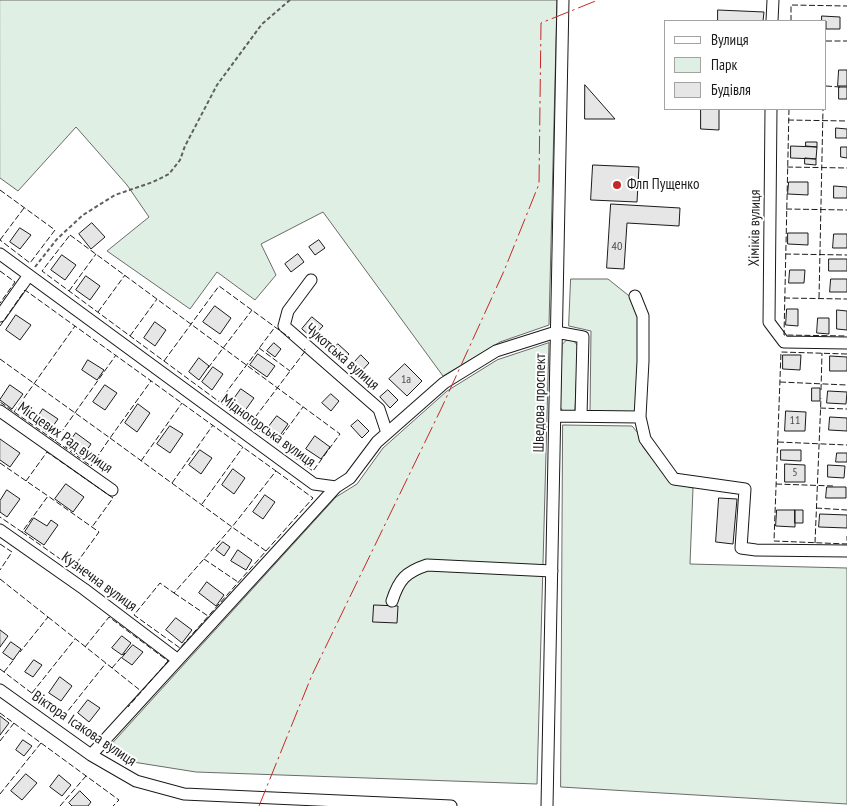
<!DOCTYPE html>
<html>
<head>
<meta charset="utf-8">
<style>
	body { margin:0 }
	#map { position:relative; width:847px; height:806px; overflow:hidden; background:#fff; font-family:"PT Sans Narrow",sans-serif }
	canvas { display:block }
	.legend { position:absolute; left:664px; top:20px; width:162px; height:90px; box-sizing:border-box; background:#fff; border:1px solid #a3a3a3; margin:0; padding:6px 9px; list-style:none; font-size:15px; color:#1a1a1a }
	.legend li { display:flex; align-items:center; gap:10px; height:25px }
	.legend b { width:25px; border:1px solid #a3a3a3 }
</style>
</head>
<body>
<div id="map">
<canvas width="847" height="806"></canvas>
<ul class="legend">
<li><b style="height:6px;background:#fff"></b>Вулиця</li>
<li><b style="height:14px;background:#e0efe3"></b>Парк</li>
<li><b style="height:14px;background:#e6e6e6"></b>Будівля</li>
</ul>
</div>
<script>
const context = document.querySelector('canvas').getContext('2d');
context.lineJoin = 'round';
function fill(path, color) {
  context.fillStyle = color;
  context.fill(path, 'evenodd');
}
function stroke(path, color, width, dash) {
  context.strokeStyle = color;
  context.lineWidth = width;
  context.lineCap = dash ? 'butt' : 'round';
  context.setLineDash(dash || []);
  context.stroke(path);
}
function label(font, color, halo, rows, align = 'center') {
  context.font = font + ' "PT Sans Narrow",sans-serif';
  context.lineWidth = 4;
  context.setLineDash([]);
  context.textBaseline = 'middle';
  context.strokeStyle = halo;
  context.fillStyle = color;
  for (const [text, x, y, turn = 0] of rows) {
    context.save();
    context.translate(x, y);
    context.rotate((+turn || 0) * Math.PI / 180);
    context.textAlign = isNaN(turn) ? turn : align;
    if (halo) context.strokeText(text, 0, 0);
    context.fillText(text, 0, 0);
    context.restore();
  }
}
const green = new Path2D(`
	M0,0H557L549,325L500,342L443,376L323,212L261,244L276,275L255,300L217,272L190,309L107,251L149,217L127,185L76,127L18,191L0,178Z
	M571,279H608L633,299L639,317L638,410L636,412L590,413L591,331L569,326Z
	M568,339L573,340L578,346L575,409L574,411H563L560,407L562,345Z
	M549,343L537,784L196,772L133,762L107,749L336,497L357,484L383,448L447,391L497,360Z
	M563,425L632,426L638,433L643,447L670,482L693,488L690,564L847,568V804L561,787Z`);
const building = new Path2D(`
	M718,10L764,12L763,21H718Z
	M822,16L840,17V29H826V21H822Z
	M839,70H847V86H838Z
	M585,85L615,119H585Z
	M839,87H847V99H839Z
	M701,109H719V130L701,129Z
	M836,128L847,129V138H836Z
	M806,142H817V147L806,146Z
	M791,146L817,147L816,159L791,158Z
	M841,147H847V158L841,157Z
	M805,158L816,159V165L805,164Z
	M593,165L639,167L637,202L591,200Z
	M789,182H808V195L788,194Z
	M834,186L847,187V198H834Z
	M611,204L680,208L679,226L627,223L624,269L607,268Z
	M92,223L105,237L91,249L79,234Z
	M20,228L31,235L20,249L10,242Z
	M788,233H808V245L788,244Z
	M834,234H847V248H833Z
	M319,240L325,248L315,255L309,247Z
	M298,254L304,262L291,272L285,264Z
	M62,255L76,265L65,280L51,270Z
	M829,259H847V271H829Z
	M790,270H805L804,283H789Z
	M86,276L100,286L90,300L76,290Z
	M831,279H847V292H830Z
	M215,306L231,318L220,334L203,322Z
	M787,309H798V326L786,325Z
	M837,310L847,311V330L837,329Z
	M16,315L31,325L20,340L6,330Z
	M312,317L323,326L312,338L302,329Z
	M818,318H829V334L817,333Z
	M155,322L166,330L155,346L144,338Z
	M274,343L281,349L275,357L267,351Z
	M338,344L349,354L341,363L330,353Z
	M258,354L275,366L267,377L250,365Z
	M361,355L369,363L357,376L349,368Z
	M783,355H801L800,370L783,369Z
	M830,356L847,357V371H830Z
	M199,358L209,366L199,380L189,372Z
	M88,360L104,370L97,380L82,370Z
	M405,364L422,381L407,396L389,379Z
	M213,367L223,374L212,390L202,382Z
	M10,385L23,394L12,409L0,400Z
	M105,385L117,393L105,410L93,402Z
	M812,388H820V401H812Z
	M241,389L254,398L244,412L231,403Z
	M388,390L398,400L390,408L380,397Z
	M828,391L847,392L846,404L827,403Z
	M331,394L339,401L331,411L322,403Z
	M138,404L150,413L137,432L125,423Z
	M43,409L58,419L48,433L34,423Z
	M786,411L806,412L805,431H785Z
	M277,416L288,424L279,437L267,429Z
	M830,417L847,418V431L829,430Z
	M358,420L369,431L362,438L351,426Z
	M170,426L183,434L170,453L157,444Z
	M76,433L91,444L82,457L66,447Z
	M315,436L330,447L321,459L306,449Z
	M0,439L20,453L10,467L0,460Z
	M200,450L212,458L201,474L189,465Z
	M781,450H801V461L781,460Z
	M837,453H847V462H836Z
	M785,464L805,465V482H785Z
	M828,465L845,466L844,478L828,477Z
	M233,469L245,478L234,494L222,485Z
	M66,484L84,497L73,512L55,499Z
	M827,487H846V498H826Z
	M7,490L20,499L7,517L0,512V501Z
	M265,495L275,502L263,519L253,512Z
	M719,498L737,499L733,544L716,542Z
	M777,510H795V527L776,526Z
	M795,510H803V523H795Z
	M820,514L847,515V528L819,527Z
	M34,518L47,526L51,520L58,525L44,545L25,532Z
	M223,542L230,547L224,556L216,550Z
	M238,550L252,560L246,570L231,561Z
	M207,582L224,595L216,606L199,593Z
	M374,605L398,606L397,623L373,622Z
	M176,618L192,630L182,643L166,630Z
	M0,630L8,636L0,647Z
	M122,636L131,643L122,655L112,648Z
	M11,642L21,649L13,660L3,653Z
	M133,645L143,652L132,665L122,658Z
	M34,660L42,665L33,677L25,672Z
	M60,677L72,686L61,701L49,693Z
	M88,700L100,708L89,722L78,713Z
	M0,716L9,723L0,735Z
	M23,740L32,746L24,756L16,750Z
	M26,774L37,783L22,800L11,791Z
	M59,775L71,785L62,796L50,787Z
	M80,791L91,802L88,806H72L69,803Z`);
const path = new Path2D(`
	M35,267L57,239L83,215L115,195L153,182L169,174L180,160L185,146L217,85L262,24L290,0`);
const minor = new Path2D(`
	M772,21L773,0
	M771,109L769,322L784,342L847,343
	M0,254L314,484L336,487L350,478L377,442L444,383L496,351L556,332L583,337L581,416
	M311,280L288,311L284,326L379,409L387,433
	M635,296L643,316V361L640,417
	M0,316L29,275
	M0,411L112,490
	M555,416L640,417L645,439L674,479L745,489L741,548L756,550L847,551
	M0,530L84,589L178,660
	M392,601C399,579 406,572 427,565L552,571
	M0,690L91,755L136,781L184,794L451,806
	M91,755L336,487
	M547,806L563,0`);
const fence = new Path2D(`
	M791,21V5L847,6
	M826,41H847
	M826,86L840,87
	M789,109L784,335L847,336
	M788,120L847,121
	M787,167L847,168
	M0,190L55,230L30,263L0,240
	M786,209L847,210
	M70,235L340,434L313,471L42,271Z
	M0,240L24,208
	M785,254L847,255
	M0,271L15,282L0,303
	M69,291L96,254
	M784,298L847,299
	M819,298L823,109
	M98,312L125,275
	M0,326L25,290L276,471L232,527L110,438L91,466L0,402
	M130,336L157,299
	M259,348L290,371
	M847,354L781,352L774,541L847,544V536
	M0,359L110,438L151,381
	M164,361L219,286L290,338
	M208,368L252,310
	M780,382L847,385
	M821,390L822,353
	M219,402L275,327
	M820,408L847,409
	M14,412L75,326
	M250,424L306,350L304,349
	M55,441L116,355
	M778,442L847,445
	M276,444L303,407
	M141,461L182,403
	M0,463L48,496L22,532L0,517
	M26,481L47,452L113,498L92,527
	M172,483L213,425
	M776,484L833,486
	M202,504L243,447
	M816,508L847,510
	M22,532L73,568L99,532L48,496
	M815,543L821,398
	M0,544L12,552L0,570
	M266,551L232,527L174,593L160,583L134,615L180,648L313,498L276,471
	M204,559L238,582
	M0,579L48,617L20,652
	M174,593L208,616
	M48,617L141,691
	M85,647L109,617L168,661L128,707
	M112,668L125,653
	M0,669L96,742L98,740
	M4,672L15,658
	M32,693L75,639
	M0,713L119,800L113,806
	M63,717L106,663
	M0,741L14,723
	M0,794L41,743
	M60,806L86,776`);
const power = new Path2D(`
	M259,806L312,675L442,407L504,271L539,184L541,23L598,0`);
const markers = [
	[617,185,5,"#c62828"]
];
const numberNames = [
	["40",617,247],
	["1а",406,380],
	["11",795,421],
	["5",795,473]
];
const poiNames = [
	["Флп Пущенко",627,185]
];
const streetNames = [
	["Хіміків вулиця",755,228,-89],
	["Чукотська вулиця",342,357,41],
	["Шведова проспект",540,403,-89],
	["Мідногорська вулиця",268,431,36],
	["Місцевих Рад вулиця",65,438,35],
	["Кузнечна вулиця",99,582,36],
	["Віктора Ісакова вулиця",84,729,34]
];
fill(green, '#e0efe3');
stroke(green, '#6a6a6a', 1);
fill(building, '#e6e6e6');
stroke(building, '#1a1a1a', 1);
stroke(minor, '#1a1a1a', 13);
stroke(path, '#5f5f5f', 2, [4, 2.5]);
stroke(minor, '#fff', 11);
stroke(fence, '#1a1a1a', 1, [6, 2.5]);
stroke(power, '#c62828', 1, [18, 4, 2.5, 4]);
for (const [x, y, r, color] of markers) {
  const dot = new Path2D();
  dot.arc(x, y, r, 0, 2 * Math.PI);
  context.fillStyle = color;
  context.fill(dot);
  stroke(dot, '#fff', 2);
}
label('12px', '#4d4d4d', null, numberNames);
label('15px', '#1a1a1a', '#fff', poiNames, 'left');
label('15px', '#1a1a1a', '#fff', streetNames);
</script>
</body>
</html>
